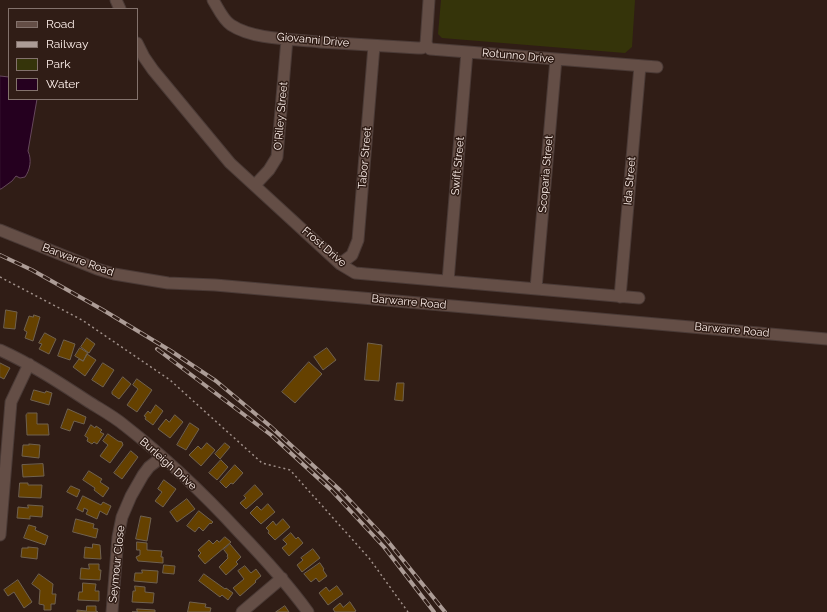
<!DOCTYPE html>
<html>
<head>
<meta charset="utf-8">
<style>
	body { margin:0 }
	#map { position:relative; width:827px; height:612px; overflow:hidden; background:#301d16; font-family:Raleway,sans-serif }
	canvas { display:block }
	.legend { position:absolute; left:8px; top:8px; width:130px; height:92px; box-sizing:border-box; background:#301d16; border:1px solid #83726c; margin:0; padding:5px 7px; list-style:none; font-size:12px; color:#fff1ec }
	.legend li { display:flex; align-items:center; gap:8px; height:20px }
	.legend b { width:20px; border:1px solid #83726c }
</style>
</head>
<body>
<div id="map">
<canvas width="827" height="612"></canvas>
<ul class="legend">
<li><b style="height:5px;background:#644e46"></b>Road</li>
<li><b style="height:5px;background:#ac9c96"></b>Railway</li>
<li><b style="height:11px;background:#35340a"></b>Park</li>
<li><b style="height:11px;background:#25001f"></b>Water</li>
</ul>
</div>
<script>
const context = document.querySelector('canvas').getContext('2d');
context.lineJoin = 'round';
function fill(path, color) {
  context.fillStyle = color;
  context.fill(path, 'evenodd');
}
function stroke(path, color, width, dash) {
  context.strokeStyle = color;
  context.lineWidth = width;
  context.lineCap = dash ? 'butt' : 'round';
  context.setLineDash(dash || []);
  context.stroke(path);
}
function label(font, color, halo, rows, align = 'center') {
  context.font = font + ' Raleway,sans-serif';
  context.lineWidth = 3;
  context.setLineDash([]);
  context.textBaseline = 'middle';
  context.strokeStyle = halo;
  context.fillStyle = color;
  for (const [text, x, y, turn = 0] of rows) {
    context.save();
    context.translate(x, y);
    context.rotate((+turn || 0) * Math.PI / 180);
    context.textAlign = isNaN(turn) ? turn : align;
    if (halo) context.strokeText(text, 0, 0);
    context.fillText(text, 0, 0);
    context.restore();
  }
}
const green = new Path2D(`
	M441,0H635L632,47L625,53L442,38L438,34Z`);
const water = new Path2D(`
	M0,76L9,77V99H37L28,151C32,160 30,170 25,177L20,178L16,176L12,181L1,189H0Z`);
const building = new Path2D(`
	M6,310L17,312L15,329L4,328Z
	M34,315L40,317L33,341L25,338L27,332L24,330L29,316L33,317Z
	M45,333L56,339L49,354L39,349L42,344L39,343Z
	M87,338L95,344L89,353L81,347Z
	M64,340L75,344L70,360L58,356Z
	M368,343L382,345L379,381L365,380Z
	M80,348L88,353L83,361L75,356Z
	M327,348L336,360L323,370L314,357Z
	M87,354L96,360L85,376L73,367L79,359L83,361Z
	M309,362L322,374L295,403L282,392Z
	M0,363L10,368L4,379L0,377Z
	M103,363L114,370L103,387L92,380Z
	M123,377L131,384L119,399L112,394V392Z
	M137,379L152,390L137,412L127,405L138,389L133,385Z
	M397,383H404L403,401L395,400Z
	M34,390L45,393L46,391L52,393L49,405L31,400Z
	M156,405L163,411L153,425L145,419L146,417L144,416L148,411L150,413Z
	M68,409L86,417L84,424L74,421L70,431L61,428Z
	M28,413H37V424H48L49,435H27L26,415Z
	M175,415L183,422L170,438L158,429L166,419L169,422Z
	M190,423L199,429L186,450L177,445Z
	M91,425L95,428L96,426L102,430L100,432L104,434L97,444L94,442L92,444L87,441L88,438L85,436Z
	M108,434L118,441L122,442L123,445L110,463L100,456L108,445L103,441Z
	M207,443L215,450L201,466L189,455L198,446L201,449Z
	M225,443L230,447L220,459L215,454Z
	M29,444L40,445L39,458L22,456L23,445H29Z
	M131,451L138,457L122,479L114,473Z
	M221,460L228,467L217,480L209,473Z
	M43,464L44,476L23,477L22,465Z
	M235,465L243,473L233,484L231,483L226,488L220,482Z
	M89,471L102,479L100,482L109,488L103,497L94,490L95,488L83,480Z
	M164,480L176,489L163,507L155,501L162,492L158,489Z
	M20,483H28V485H42L41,498L19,497Z
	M255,485L263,494L246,509L240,503L246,498L244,496Z
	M71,486L80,490L77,497L67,492Z
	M83,496L101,505L103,502L111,506L107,515L100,511L97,519L86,514L88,510L84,508L83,512L77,509Z
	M187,499L195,509L177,522L170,512Z
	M268,504L275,512L261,524L250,513L257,506L261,510Z
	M28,505L43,506L42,517L30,516V519L17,518L18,507L28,508Z
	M199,511L213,522L211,524L210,523L203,531L199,527L195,532L187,526Z
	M141,516L151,518L147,541L136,539Z
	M76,519L94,524L93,528L98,529L96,538L73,532Z
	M283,519L290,527L275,540L268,533L269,531L266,528L273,521L276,525Z
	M29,525L36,527L35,530L48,536L45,545L24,538Z
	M291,533L296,539L298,537L303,543L289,556L282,548L287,544L283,540Z
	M225,537L231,542L205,564L198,556L201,553L198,550L209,540L213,544L217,540L219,542Z
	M137,542L147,543V550L162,551L161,557H163V563L138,561L136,557L140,555V550H137Z
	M93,544L100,545L101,559L84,558L85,547L92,548Z
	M230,544L241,557L236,562L238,564L226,575L219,567L228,558L227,556L228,555L224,550Z
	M28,547L38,548L37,559L21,557L22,548H28Z
	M313,549L320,558L302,572L297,565L303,560L301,558Z
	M320,563L324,569L323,570L327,576L319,582L316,578L311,582L304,574Z
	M89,564H99V570H101L100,580L80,579L81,568L89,569Z
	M164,565L175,566L174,574L163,573Z
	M245,566L251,573L256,569L261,576L255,581L256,582L240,596L233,588L244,579L238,571Z
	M142,570L158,571L157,583L134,581L135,573H142Z
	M39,574L53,584L52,594H56L55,604H51V610H44V605L39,604L40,590L32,584Z
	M204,574L225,589L226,588L233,593L228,600L222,595L220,597L199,581Z
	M18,580L32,602L24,608L14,592L8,596L4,590Z
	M83,583L96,584L95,591H99V601L78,600L79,592H82Z
	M135,586L145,587V592L154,593L153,603L132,602L133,591H135Z
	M337,586L343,594L328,605L319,593L326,587L329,591Z
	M190,602L206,604L205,607L211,608L210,612H188Z
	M350,602L356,611L354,612H335L333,609L340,603L343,607Z
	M87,606H96V611L98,612H77V610L86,611Z
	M285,606L289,612H276Z
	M137,609L155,610V612H132H137Z`);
const path = new Path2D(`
	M0,277L82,320L170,380L262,463L290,470L369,558L408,612`);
const minor = new Path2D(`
	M116,0L120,9
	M213,0C218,8 223,20 231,25C254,40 293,39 320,42C353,44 385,46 418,48H422L426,44
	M429,0L426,44L430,49L657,67
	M137,43L144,57L153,70L230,163L340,264L355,273L639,298
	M255,185L269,170L277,157L287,39
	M0,230L97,269L114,274L168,283L215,285L827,339
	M340,264L352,255L358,240L374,46
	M448,281L467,52
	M536,288L556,59
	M620,297L640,66
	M0,350C31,364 60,383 89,402C100,409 113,416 124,425C165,457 204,494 239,532C264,558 287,583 308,612
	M0,535L11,402L29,364
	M112,612L118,537L122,517L131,496L143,475L149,467L162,457
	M242,612L282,578`);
const rail = new Path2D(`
	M0,255L32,270L103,310L171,351L216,381L270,426L341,491L386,539L445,612
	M157,349L271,435L331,490L384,547L434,612`);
const streetNames = [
	["Giovanni Drive",313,40,5],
	["Rotunno Drive",518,56,5],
	["O'Riley Street",281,116,-85],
	["Tabor Street",365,158,-85],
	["Swift Street",458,166,-85],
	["Scoparia Street",546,174,-85],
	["Ida Street",630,181,-85],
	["Frost Drive",324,247,41],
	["Barwarre Road",78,260,20],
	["Barwarre Road",409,302,5],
	["Barwarre Road",732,330,5],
	["Burleigh Drive",168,464,42],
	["Seymour Close",117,564,-84]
];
fill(green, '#35340a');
fill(water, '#25001f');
stroke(water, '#66485c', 1);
fill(building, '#654100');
stroke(building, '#706250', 1);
stroke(minor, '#4a3a36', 13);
stroke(path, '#9f8f89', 1.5, [2, 3]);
stroke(minor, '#644e46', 11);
stroke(rail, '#ac9c96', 4);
stroke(rail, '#301d16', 2.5, [8]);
label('11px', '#fff1ec', '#301d16', streetNames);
</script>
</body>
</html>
